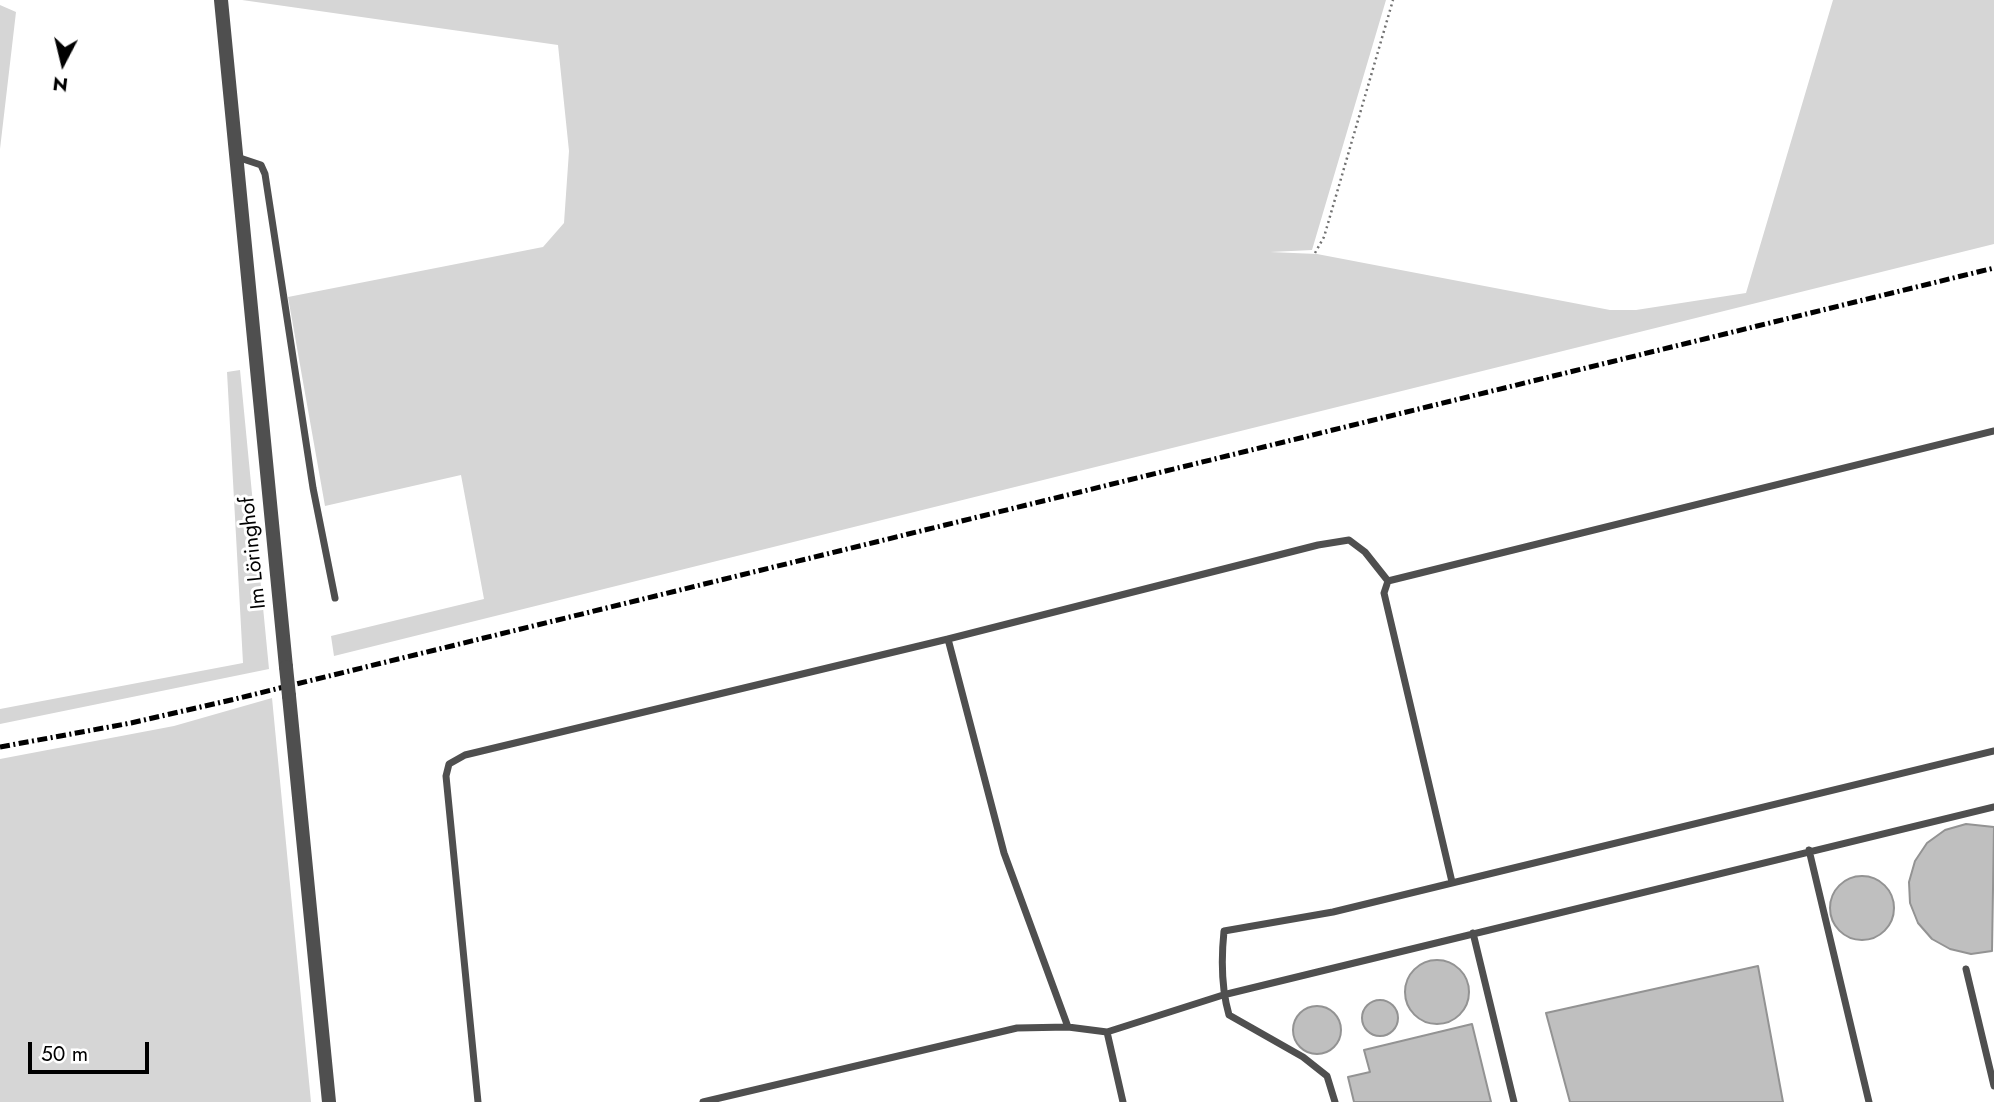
<!DOCTYPE html>
<html>
<head>
<meta charset="utf-8">
<style>
	body { margin:0 }
	#map { position:relative; width:1994px; height:1102px; overflow:hidden; background:#fff; font-family:Jost,sans-serif }
	canvas { display:block }
	.north { position:absolute; left:28px; top:28px; width:70px; height:70px; -webkit-text-stroke:5px #fff; paint-order:stroke; rotate:187deg; font-size:19px; font-weight:700; line-height:28px; text-align:center; color:#000 }
	.north::after { content:''; display:block; margin:auto; width:24px; height:32px; background:#000; clip-path:polygon(50% 0,100% 100%,50% 72%,0 100%) }
	.scale { position:absolute; left:28px; top:1042px; width:121px; height:32px; box-sizing:border-box; border:4px solid #000; border-top:0; padding-left:9px; font-size:21px; line-height:24px; white-space:nowrap; color:#000; -webkit-text-stroke:5px #fff; paint-order:stroke }
</style>
</head>
<body>
<div id="map">
<canvas width="1994" height="1102"></canvas>
<div class="north">N</div>
<div class="scale">50 m</div>
</div>
<script>
const context = document.querySelector('canvas').getContext('2d');
context.lineJoin = 'round';
function fill(path, color) {
  context.fillStyle = color;
  context.fill(path, 'evenodd');
}
function stroke(path, color, width, dash) {
  context.strokeStyle = color;
  context.lineWidth = width;
  context.lineCap = dash ? 'butt' : 'round';
  context.setLineDash(dash || []);
  context.stroke(path);
}
function label(font, color, halo, rows, align = 'center') {
  context.font = font + ' Jost,sans-serif';
  context.lineWidth = 6;
  context.setLineDash([]);
  context.textBaseline = 'middle';
  context.strokeStyle = halo;
  context.fillStyle = color;
  for (const [text, x, y, turn = 0] of rows) {
    context.save();
    context.translate(x, y);
    context.rotate((+turn || 0) * Math.PI / 180);
    context.textAlign = isNaN(turn) ? turn : align;
    if (halo) context.strokeText(text, 0, 0);
    context.fillText(text, 0, 0);
    context.restore();
  }
}
const green = new Path2D(`
	M242,0H1386L1312,250L1270,252L1317,254L1610,310H1636L1746,293L1833,0H1994V244L334,656L331,636L484,599L461,475L325,506L288,297L543,247L564,223L569,151L558,45Z
	M0,5L16,12L0,149Z
	M240,370L269,669L0,724V709L243,663L227,372Z
	M272,698L311,1102H0V759L174,726Z`);
const building = new Path2D(`
	M1966,824L1994,827L1992,951L1971,954L1950,949L1932,939L1918,923L1910,903L1909,882L1915,861L1927,843L1945,830Z
	M1830 908a32 32 0 1 1 64 0a32 32 0 1 1-64 0Z
	M1405 992a32 32 0 1 1 64 0a32 32 0 1 1-64 0Z
	M1758,966L1783,1102H1570L1546,1013Z
	M1362 1018a18 18 0 1 1 36 0a18 18 0 1 1-36 0Z
	M1293 1030a24 24 0 1 1 48 0a24 24 0 1 1-48 0Z
	M1472,1024L1491,1102H1354L1348,1077L1370,1072L1364,1050Z`);
const path = new Path2D(`
	M1315,253L1324,237L1393,0`);
const service = new Path2D(`
	M237,157L261,165L265,174L313,488L335,598
	M948,639L1004,853L1068,1027
	M1809,850L1869,1102
	M1452,882L1384,593L1388,581L1994,431
	M1473,933L1514,1102
	M1966,969L1994,1086
	M1107,1032L1123,1102
	M478,1102L446,776L449,764L465,755L948,639L1318,545L1349,540L1365,552L1388,581
	M703,1102L1017,1028L1068,1027L1107,1032L1223,995L1994,807
	M1335,1102L1327,1076L1303,1057L1229,1015C1221,987 1221,960 1224,931L1333,912L1994,751`);
const tertiary = new Path2D(`
	M221,0L286,667
	M289,696L329,1102`);
const rail = new Path2D(`
	M0,747L131,723L231,700L1994,268`);
const tertiaryBridge = new Path2D(`
	M286,667L289,696`);
const streetNames = [
	["Im Löringhof",254,553,-96]
];
fill(green, '#d6d6d6');
fill(building, '#bfbfbf');
stroke(building, '#939393', 2);
stroke(path, '#717171', 2.5, [2, 3.5]);
stroke(service, '#4f4f4f', 7);
stroke(tertiary, '#4f4f4f', 14);
stroke(rail, '#000', 5, [10, 3.5, 2, 3.5]);
stroke(tertiaryBridge, '#4f4f4f', 14);
label('21px', '#000', '#fff', streetNames);
</script>
</body>
</html>
